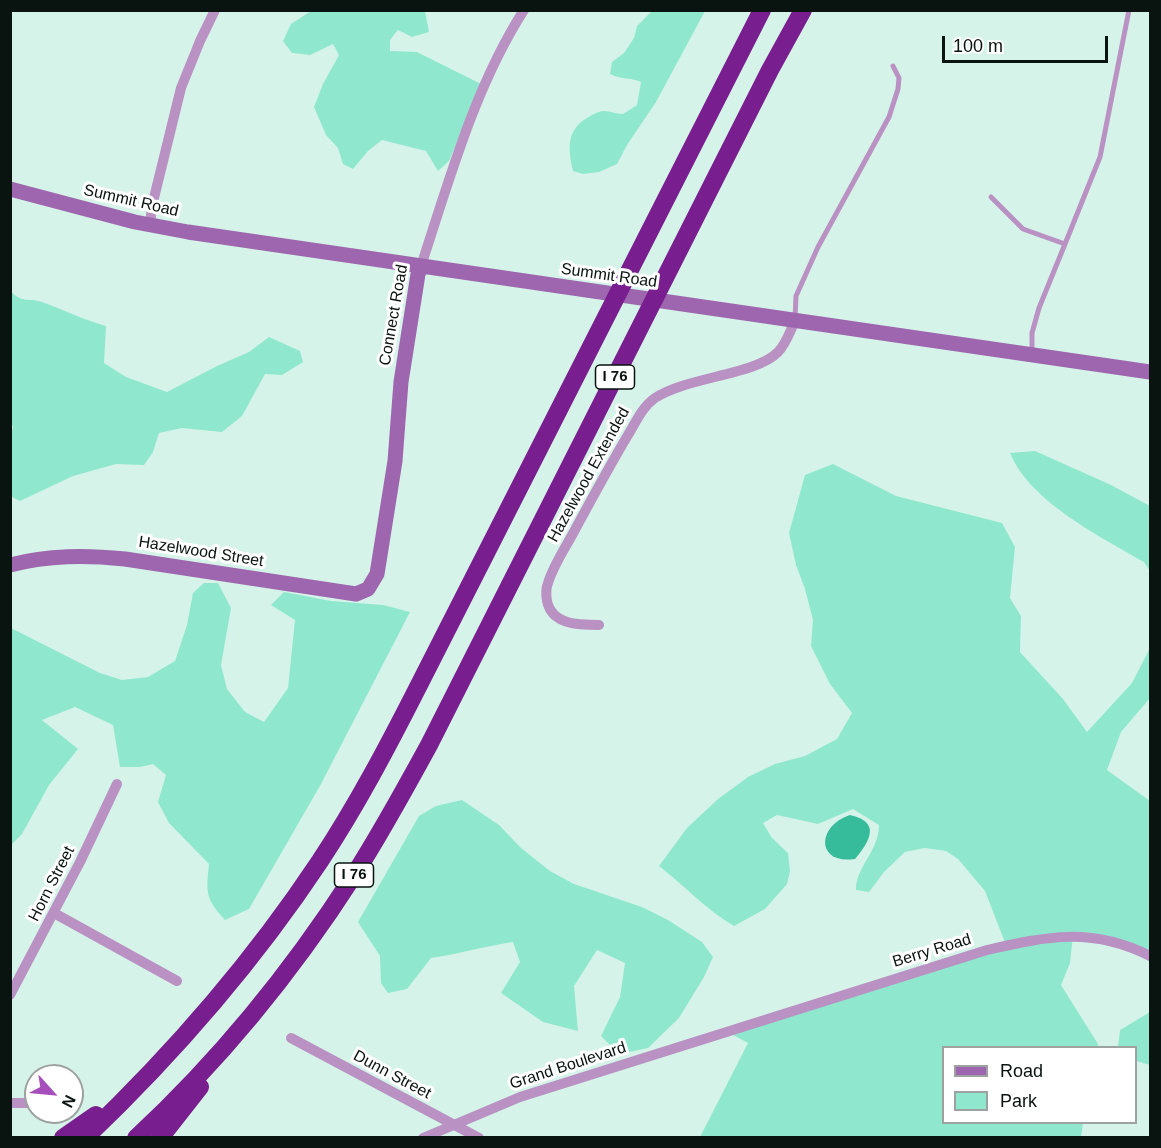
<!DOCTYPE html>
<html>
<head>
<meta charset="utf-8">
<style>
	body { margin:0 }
	#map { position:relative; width:1161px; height:1148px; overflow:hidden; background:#d6f3e9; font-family:Helvetica,sans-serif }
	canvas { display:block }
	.frame { position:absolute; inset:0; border:12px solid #091310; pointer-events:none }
	.legend { position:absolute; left:942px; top:1046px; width:195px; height:78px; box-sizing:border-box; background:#fff; border:2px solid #9da19f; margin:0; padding:8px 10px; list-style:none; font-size:18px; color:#091310 }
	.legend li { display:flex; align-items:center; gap:12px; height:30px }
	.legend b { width:30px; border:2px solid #9da19f }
	.north { position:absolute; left:24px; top:1064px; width:60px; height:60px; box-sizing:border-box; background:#fff; border:2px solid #9da19f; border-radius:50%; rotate:117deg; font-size:16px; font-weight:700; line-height:24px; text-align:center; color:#091310 }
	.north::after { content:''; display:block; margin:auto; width:21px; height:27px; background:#a64fbc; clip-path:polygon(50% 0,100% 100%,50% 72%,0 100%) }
	.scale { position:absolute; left:942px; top:36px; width:166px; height:27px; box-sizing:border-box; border:3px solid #091310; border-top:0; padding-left:8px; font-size:18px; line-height:21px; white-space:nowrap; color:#091310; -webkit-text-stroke:4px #fff; paint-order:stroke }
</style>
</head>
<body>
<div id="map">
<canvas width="1161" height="1148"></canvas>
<div class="frame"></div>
<ul class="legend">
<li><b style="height:8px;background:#9e66ae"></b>Road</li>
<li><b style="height:16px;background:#8fe8ce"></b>Park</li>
</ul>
<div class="north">N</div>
<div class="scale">100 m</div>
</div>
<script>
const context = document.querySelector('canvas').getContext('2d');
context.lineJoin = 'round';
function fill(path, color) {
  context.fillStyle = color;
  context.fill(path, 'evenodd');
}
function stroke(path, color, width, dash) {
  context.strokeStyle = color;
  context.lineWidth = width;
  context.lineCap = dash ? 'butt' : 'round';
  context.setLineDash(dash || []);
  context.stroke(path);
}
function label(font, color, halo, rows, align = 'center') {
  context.font = font + ' Helvetica,sans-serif';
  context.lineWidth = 6;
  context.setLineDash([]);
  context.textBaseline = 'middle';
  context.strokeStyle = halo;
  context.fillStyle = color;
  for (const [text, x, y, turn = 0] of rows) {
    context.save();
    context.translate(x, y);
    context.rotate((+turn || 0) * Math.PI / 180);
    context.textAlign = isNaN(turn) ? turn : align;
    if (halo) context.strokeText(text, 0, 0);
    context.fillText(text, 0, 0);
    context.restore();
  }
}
const green = new Path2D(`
	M653,10L705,11L656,102L627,145L617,164L599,172L583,174L573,171C568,150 566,130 587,118C592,115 598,111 604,111C610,111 616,114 623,114L637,105L641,82C630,77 621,80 610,74L612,62L624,53L634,38L637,26Z
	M311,11H425L429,32L412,37L398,30L390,40V51L417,52L481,84L449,161L438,171L426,151L382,140L368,151L353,169L343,164L338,148L326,135L314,107L323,84L339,55L333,44L310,55L292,53L283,41L291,24Z
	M11,292C25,304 27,297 42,302C64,310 84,320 106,326L104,363L126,377L167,392L217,366L249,352L269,337L300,351L303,362L282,375L265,374L242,416L222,432L182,428L159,433L153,452L144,465L116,464L73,476L20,501L10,496V440L13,426L10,424Z
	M1035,451L1111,485L1150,506V571L1144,562C1101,537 1030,502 1010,453Z
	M833,464L896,496L1002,523L1015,547L1010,598L1021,616L1020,652L1063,699L1087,732L1132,683L1150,648V698L1121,732L1107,770L1150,801V956L1073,936L1070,963L1061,985L1098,1044V1047L944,1048V1122L1083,1123L1081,1137H700L748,1043L726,1031L1006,945L985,891L958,859L946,851L925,848L905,852L884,872L869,892L856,890C855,868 879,851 879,825L853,809L818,824L777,815L763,823L772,838L788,853L790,871L787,884L765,909L734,926C706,910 684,885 659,866L687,828L718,799L748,777L775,764L805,756L837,739L852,713L830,684L811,646L813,620L805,589L796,565L789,533L805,475Z
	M204,583H218L231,608L221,665L227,689L245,712L264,722L288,688L295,620L271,605L284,592L331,601L383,605L410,612L321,784L249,909L225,920C205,898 206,892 209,864L169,823L158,802L166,775L153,764L140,767H120L113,725L75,707L42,720L78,749L49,785L22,834L11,845V628L100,673L122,680L148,677L175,661L187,625L193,593Z
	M462,800L499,825L521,848L550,871L574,884L642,907L668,920L702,942L713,957L704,977L679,1018L648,1048L619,1054L601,1036L620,997L625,963L597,950L574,986L578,1031L543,1022L501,993L520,962L513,942C485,946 459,954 431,958L407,989L388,993L381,983L380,956L358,922L419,816L436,806Z
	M1150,1012V1065L1136,1061V1048L1118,1047L1120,1030Z`);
const water = new Path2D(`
	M850,815C882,822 869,842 855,859C816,865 816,826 850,815Z`);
const lane = new Path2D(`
	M991,197L1023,229L1065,244L1039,308L1032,333V354
	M1065,244L1100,157L1129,10
	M795,319L796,296L818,247L889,117L898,89L899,78L893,66`);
const street = new Path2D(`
	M150,225L152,206L181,88L200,41L215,10
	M421,266C449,181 475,86 524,10
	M599,625C579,625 552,625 547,601C546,595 546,588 548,583C554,563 568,544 577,526C594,495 610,465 628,435C636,422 642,407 655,398C686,377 756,375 778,352C786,344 790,331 795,321
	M54,913L177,981
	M10,995L80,862L117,784
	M291,1038L479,1138
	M10,1103H28
	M423,1138L520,1097L987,950C1048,936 1092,927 1150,956`);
const secondary = new Path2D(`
	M10,189L135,222L188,232L1150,372
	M10,565C49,555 85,555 125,559L356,594L368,589L377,574L395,461L401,382L418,274L421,266`);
const highway = new Path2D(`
	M63,1138L96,1115
	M85,1138C173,1054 253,962 320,861C357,805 388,746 418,687L762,10
	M136,1138C219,1061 293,970 354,875C381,833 405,789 429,745L770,70L803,10
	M160,1138L200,1087`);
const shields = [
	[615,377,39],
	[354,875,39]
];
const shieldNames = [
	["I 76",615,377],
	["I 76",354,875]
];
const streetNames = [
	["Summit Road",131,201,13],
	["Summit Road",609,276,8],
	["Connect Road",394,315,-80],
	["Hazelwood Extended",589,475,-61],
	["Hazelwood Street",201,552,9],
	["Horn Street",52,884,-63],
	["Berry Road",932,951,-17],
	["Grand Boulevard",568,1066,-18],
	["Dunn Street",392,1075,28]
];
fill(green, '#8fe8ce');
fill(water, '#36bb9b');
stroke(lane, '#b992c3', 5);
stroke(street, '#b992c3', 10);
stroke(secondary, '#9e66ae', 15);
stroke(highway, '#791e8f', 18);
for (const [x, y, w] of shields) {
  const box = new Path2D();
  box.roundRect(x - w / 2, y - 12, w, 24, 4.5);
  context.fillStyle = '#fff';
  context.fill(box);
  stroke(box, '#091310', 1.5);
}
label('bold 15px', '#091310', null, shieldNames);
label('16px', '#091310', '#fff', streetNames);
</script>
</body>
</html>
